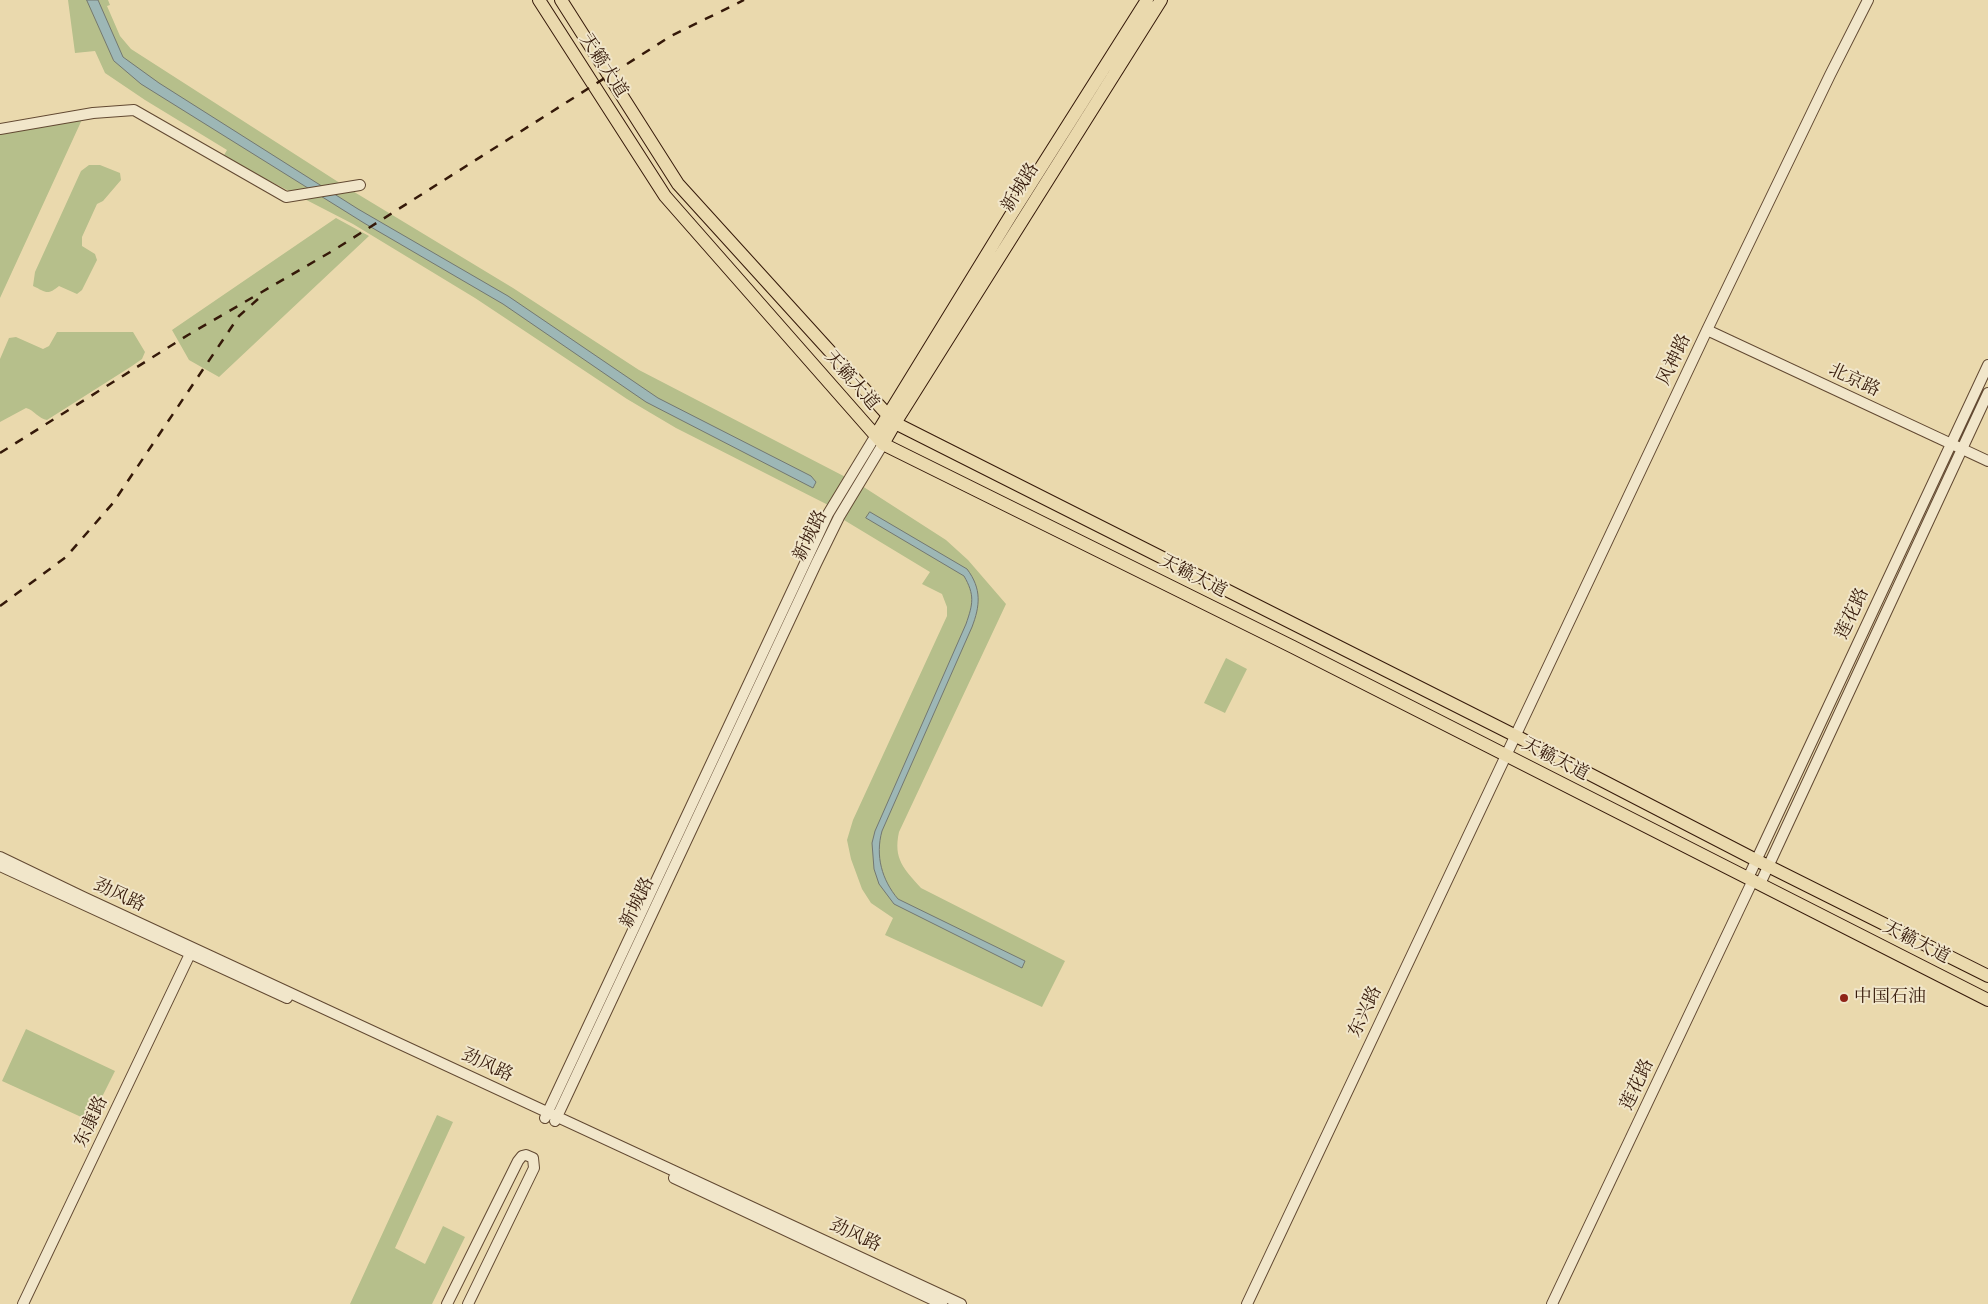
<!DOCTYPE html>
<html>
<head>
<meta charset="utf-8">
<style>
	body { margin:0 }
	canvas { display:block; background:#ead9ad }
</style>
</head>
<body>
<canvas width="1988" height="1304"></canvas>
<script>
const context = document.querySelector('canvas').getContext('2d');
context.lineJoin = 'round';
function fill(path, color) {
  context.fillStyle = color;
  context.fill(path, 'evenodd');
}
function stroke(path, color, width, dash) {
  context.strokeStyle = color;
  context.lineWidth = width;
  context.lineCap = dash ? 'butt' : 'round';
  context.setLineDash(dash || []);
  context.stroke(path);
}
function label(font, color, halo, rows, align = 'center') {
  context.font = font + ' Cardo,"Noto Serif SC",serif';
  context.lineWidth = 4;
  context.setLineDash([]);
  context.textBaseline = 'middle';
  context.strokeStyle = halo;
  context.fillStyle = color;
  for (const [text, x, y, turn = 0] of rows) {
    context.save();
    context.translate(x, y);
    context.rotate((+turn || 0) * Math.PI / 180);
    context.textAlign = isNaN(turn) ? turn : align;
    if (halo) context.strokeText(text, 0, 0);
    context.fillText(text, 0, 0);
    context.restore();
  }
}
const green = new Path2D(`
	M68,0H108L110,5L107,6L120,36L131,49L346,187L513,288L639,370L859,484L946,540L968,560L1006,604L899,832C893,859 904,869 921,888L1065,961L1042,1007L885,935L893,918L871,903L862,889L851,859L847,840L853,820L947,616V607L942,594L922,584L930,572L839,517L842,512L676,428L627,399L475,298L353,224L223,157L227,150L145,100L105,73L95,51L75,53Z
	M85,113L0,298V129Z
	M89,165H100L120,173L121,180L103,201L97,204L82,237V246L95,254L97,260L82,290L77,294L59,286C47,296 46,292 33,286L35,272L81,171Z
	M336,218L369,236L219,377L189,360L172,330Z
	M57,332H133L145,352L142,359L132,366L47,420C39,419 34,410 26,408L0,422V359L9,338L16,337L43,349L49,346Z
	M1226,658L1247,669L1225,713L1204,703Z
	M26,1029L115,1071L90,1121L2,1081Z
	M437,1115L453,1122L395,1248L425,1264L443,1226L465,1237L432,1304H350Z`);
const water = new Path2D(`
	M87,0H98L123,57L159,83L358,209L508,296L658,398L811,476L816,482L813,488L646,402L503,304L364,223L141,84L114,61Z
	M870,512L967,569C982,589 980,606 972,627L882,831C875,856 882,880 898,899L1025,961L1022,968L894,904L879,884L874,869L872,843L875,831L966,624C973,604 975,595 964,576L866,518Z`);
const minor = new Path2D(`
	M0,129L93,113L134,110L286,197L360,185
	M1707,330L1988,461
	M0,857L83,897L961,1304
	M0,866L287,998
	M1748,878L1988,365
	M1760,884L1988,393
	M545,1118L828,514L876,435
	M555,1121L816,564L839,517L883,444
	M674,1178L942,1304
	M23,1304L190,954
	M447,1304L518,1161L522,1156L526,1155L533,1158L534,1168L468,1304
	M1247,1304L1707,330L1830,75L1868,0
	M1552,1304L1753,880`);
const major = new Path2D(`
	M539,0L665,196L883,444L1293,647L1988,1000
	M561,0L678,184L895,423L1516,736L1756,860L1988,976
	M876,435L1011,215L1147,0
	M883,444L895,423L1161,0`);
const rail = new Path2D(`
	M0,453L188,335L334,250L671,36L744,0
	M0,606L66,557L113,503L239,316L258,299`);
const markers = [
	[1844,998,5,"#8f2418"]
];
const streetNames = [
	["天籁大道",603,66,57],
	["新城路",1021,188,-58],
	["风神路",1675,360,-65],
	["天籁大道",851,381,49],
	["北京路",1854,381,25],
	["新城路",811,536,-64],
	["天籁大道",1193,577,27],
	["莲花路",1853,614,-65],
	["天籁大道",1555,760,27],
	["劲风路",119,896,25],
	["新城路",638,903,-64],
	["天籁大道",1916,943,27],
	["东兴路",1366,1012,-65],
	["劲风路",487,1066,25],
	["莲花路",1638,1085,-65],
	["东康路",92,1122,-65],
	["劲风路",855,1236,25]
];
const poiNames = [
	["中国石油",1854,998]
];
fill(green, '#b6bf8b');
fill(water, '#9db7b6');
stroke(water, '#737871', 1);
stroke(minor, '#624932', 12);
stroke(major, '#351909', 14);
stroke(minor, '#f1e6ca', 10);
stroke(major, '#ead9ad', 12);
stroke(rail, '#351909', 2.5, [9, 9]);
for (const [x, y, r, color] of markers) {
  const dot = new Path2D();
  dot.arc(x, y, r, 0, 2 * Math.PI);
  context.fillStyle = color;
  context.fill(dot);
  stroke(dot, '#f1e6ca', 2);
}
label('18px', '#351909', '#f1e6ca', streetNames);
label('18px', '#351909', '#f1e6ca', poiNames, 'left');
</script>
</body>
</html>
